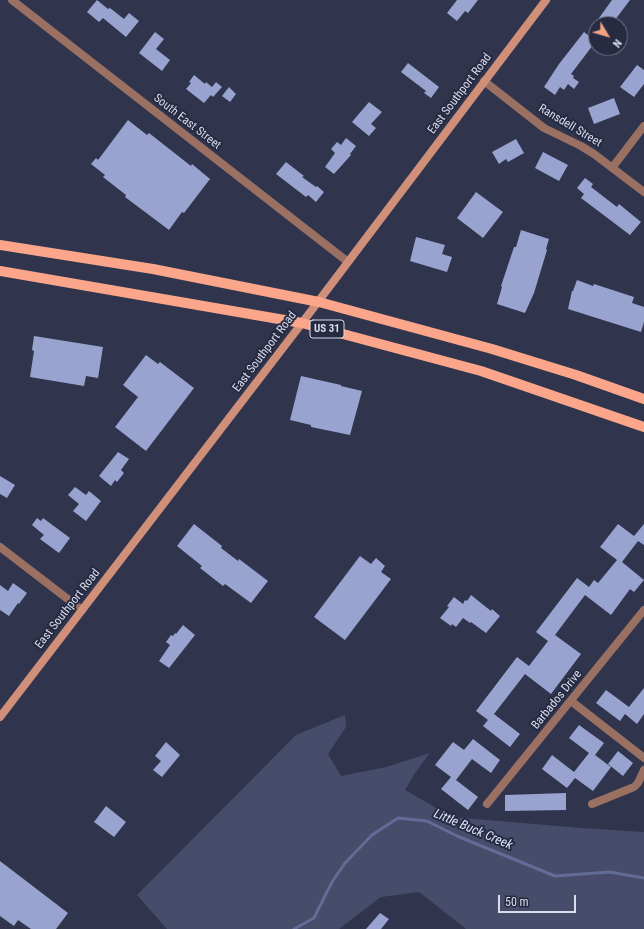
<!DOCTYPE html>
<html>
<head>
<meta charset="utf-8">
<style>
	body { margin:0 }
	#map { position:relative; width:644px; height:929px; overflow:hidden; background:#30354d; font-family:"Roboto Condensed",sans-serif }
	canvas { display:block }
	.north { position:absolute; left:588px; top:16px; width:40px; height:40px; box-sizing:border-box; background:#262b42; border:1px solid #6e7286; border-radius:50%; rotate:128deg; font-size:11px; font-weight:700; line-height:16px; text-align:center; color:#d9dcec }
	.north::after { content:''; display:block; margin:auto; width:14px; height:18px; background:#f39f83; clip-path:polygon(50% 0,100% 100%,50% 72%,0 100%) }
	.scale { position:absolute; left:498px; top:895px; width:78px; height:18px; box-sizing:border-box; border:2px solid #d9dcec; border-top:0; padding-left:5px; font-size:12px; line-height:14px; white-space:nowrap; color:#d9dcec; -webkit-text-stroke:3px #262b42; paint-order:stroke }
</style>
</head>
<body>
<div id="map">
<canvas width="644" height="929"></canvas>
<div class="north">N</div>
<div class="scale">50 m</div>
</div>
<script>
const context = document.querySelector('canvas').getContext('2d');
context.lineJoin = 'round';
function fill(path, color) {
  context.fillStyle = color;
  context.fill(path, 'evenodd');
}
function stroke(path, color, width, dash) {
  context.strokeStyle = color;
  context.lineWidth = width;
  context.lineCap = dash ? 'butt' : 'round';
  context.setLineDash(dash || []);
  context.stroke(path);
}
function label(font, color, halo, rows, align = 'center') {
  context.font = font + ' "Roboto Condensed",sans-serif';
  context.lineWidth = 4;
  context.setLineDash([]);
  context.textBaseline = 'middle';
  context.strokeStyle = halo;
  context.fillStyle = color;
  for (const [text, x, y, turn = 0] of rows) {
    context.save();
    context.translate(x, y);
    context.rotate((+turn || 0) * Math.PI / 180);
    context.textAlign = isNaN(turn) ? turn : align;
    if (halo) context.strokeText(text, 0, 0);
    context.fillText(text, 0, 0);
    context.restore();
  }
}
const green = new Path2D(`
	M345,715L346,727L328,754L341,776L386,767L430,753L415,773L405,790L452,817L581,828L644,832V929H466L419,892L381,897L339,929H167L137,895L296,735Z`);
const stream = new Path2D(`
	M294,929L314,918L332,882L345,863L372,835L398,818L427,821L457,836L555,876L610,872L644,878`);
const building = new Path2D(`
	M97,0L108,9L110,8L124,19L129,13L139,21L126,37L103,18L99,22L87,12Z
	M457,0H478L468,13L465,11L457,21L447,13Z
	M612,0H630L612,24H607L599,18Z
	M155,32L164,39L156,49L170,60L162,71L139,53Z
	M584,32L596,41L571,74L574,76L573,78L579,82L574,89L568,84L564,90L560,87L555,95L544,87L559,64Z
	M408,63L439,87L431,98L424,93L426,91L401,72Z
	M637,65L644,70V84L634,97L620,87Z
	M194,75L205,84L206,82L212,87L216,82L222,87L213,97L211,95L204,103L186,89L191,83L189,82Z
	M229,87L236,94L230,102L222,96Z
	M614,98L620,114L594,124L588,108Z
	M369,102L382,112L371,124L376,128L369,136L352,122Z
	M128,120L147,135L149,133L191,166L192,164L210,179L184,213L182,212L169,230L125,197L126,195L103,177L105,175L91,164L96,158L98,160Z
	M346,138L356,146L350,154L351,155L334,174L325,167L335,153L331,149L337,142L341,145Z
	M516,139L524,153L508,162L506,159L499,164L492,152Z
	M543,152L568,165L559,181L535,168Z
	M286,162L304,176L302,177L316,187L317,186L324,192L316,202L308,195L306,197L276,174Z
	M585,178L593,184L591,187L617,207L619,204L641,222L630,235L581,198L584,194L577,188Z
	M476,192L503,212L483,238L457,218Z
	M521,230L549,239L546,249L547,250L534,293L525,313L497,304L502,287L501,286L514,247H516Z
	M416,237L445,245L442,254L452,257L447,272L410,261Z
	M577,280L593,286L594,284L634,297L632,303L644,307V322L641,332L568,309L572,291H573Z
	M34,336L103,347L98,378L86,376L84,386L30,377L34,351L32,350Z
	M146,355L158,364L160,362L194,388L146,451L115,427L138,397L123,385Z
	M301,376L341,385V386L362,391L350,435L311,427V425L290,420Z
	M118,452L129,459L121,470L124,473L117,482L115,480L111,486L99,476Z
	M0,476L15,485L7,498L0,494Z
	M75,487L86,495L89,491L101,501L86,521L73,511L79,504L68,495Z
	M37,518L41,521L43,518L70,538L59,553L40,539L44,535L32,525Z
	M194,524L222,546L221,548L238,561L239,559L268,581L251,603L225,584L223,586L200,568L202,566L177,546Z
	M618,524L634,536L644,524V545L638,541L622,562L644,580L634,592L630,589L611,615L585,595L555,635L581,654L551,694L525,674L494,714L520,734L510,747L483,726L488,720L476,711L517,657L529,666L548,641L536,632L577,578L589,587L594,580L598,583L617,560L600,547Z
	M360,556L371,564L376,558L385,566L381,572L391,579L345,640L314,617Z
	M13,583L27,593L19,604L18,603L9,616L0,610V585L8,591Z
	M471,595L491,611L492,609L500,616L486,633L471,622L470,623L463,618L456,627L452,624L451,626L440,618L449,607L447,606L454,597L463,604L465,600L467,601Z
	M183,625L195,635L169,668L159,661L170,645L166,642L171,635L173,636L175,633L176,634Z
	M644,688V714L637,724L625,714L620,721L596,703L606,690L629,707Z
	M579,725L604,743L595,755L611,767L593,791L575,778L567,788L542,769L552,755L574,772L589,753L569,738Z
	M473,739L500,760L491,773L472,759L456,780L478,797L468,810L441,789L451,777L435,765L453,742L464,750Z
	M166,742L180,755L162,777L153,770L161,761L155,756Z
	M618,751L633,763L623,776L608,764Z
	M566,793V810L505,811V795Z
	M106,806L126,822L114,837L94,822Z
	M0,861L68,913L56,929H31L18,920L14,926L0,916Z
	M380,913L389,919L381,929H366Z`);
const minor = new Path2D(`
	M12,0L348,262
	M484,81L544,128L581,146L594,154L644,192
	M612,168L644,126
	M0,547L82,610
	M571,701L643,757L644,758
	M487,804L644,610
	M592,804L634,787L638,783L644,770`);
const secondary = new Path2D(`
	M0,717L302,323L546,0`);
const primary = new Path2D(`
	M0,245L153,269L319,302L492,349L576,375L644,399
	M0,271L302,323L481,371L644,427`);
const shields = [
	[327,329,34]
];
const shieldNames = [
	["US 31",327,329]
];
const streetNames = [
	["East Southport Road",460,94,-53],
	["South East Street",187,122,38],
	["Ransdell Street",570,126,31],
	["East Southport Road",265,352,-53],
	["East Southport Road",68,609,-52],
	["Barbados Drive",557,700,-51]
];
const waterNames = [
	["Little Buck Creek",473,830,23]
];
fill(green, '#464c69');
stroke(stream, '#636c96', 3);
fill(building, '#99a3d0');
stroke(minor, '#997062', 8);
stroke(secondary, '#d08f79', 8);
stroke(primary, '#fba68a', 10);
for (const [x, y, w] of shields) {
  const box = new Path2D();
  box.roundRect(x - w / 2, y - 9, w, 18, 3);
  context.fillStyle = '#262b42';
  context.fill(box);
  stroke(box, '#d9dcec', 1);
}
label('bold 11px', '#d9dcec', null, shieldNames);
label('12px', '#d9dcec', '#262b42', streetNames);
label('italic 13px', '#dce2fe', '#262b42', waterNames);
</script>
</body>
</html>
